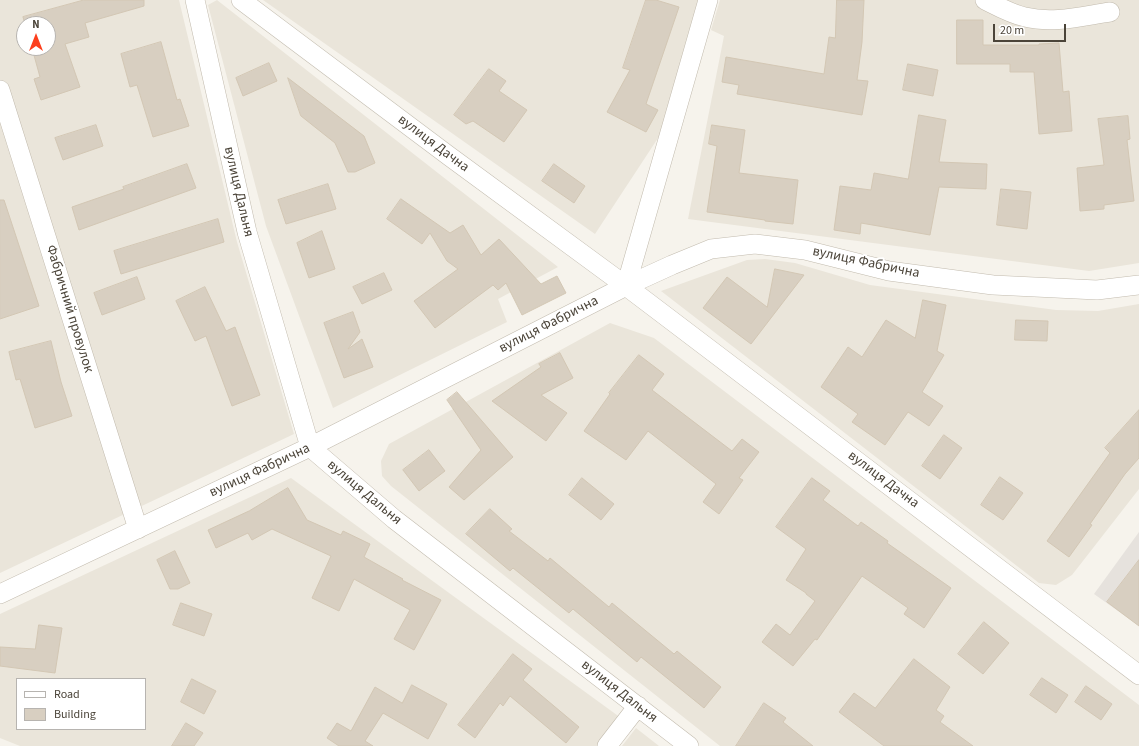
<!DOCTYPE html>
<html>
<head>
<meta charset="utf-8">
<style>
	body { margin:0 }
	#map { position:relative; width:1139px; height:746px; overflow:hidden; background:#f6f3ec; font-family:"Source Sans 3",sans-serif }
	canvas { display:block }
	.legend { position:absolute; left:16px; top:678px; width:130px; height:52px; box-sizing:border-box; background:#fff; border:1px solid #b7b4b0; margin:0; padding:5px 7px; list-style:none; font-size:12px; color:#4b4439 }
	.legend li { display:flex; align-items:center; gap:8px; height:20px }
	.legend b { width:20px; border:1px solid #b7b4b0 }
	.north { position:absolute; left:16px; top:16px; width:40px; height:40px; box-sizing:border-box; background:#fff; border:1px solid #b7b4b0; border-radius:50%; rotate:0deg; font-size:11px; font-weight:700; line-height:16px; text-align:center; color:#4b4439 }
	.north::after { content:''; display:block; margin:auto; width:14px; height:18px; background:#fc3f1d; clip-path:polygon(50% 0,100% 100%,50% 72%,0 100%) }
	.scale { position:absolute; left:993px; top:24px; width:73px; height:18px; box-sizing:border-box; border:2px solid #4b4439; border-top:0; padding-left:5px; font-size:12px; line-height:14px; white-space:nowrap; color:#4b4439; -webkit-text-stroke:3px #fff; paint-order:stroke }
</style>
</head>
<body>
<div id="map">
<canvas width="1139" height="746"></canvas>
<ul class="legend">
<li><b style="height:5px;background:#fff"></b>Road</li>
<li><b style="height:11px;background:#d8cfc1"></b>Building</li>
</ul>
<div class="north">N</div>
<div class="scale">20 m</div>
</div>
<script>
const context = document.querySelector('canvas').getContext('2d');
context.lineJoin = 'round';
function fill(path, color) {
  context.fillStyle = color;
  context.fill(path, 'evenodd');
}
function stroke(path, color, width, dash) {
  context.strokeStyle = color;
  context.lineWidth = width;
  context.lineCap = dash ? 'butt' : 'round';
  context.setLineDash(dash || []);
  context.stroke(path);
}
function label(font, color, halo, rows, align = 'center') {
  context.font = font + ' "Source Sans 3",sans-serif';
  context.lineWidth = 4;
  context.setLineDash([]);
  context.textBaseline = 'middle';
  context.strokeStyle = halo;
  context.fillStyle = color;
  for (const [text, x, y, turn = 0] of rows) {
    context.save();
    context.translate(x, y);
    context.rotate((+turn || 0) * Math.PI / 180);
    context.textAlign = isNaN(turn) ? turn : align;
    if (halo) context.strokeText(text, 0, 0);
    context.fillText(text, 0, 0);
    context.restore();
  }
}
const residential = new Path2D(`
	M0,0H179L237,242L294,434L0,573ZM24,24H48V48H24Z
	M217,0L558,267L498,299L507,322L333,408L266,226L208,5Z
	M263,0H700L662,132L595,234Z
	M720,0H1139V263L1089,271L688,219L724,36L711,30Z
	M765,259L795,263L870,285L1056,310L1098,311L1139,304V489L1072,575L1056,585L1039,583L661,291L747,260Z
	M610,323L654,338L1139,705V746H720L391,486L382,476L381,461L389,444Z
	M291,478L621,718L598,746H20L0,738V614ZM17,679H145V729H17Z
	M636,728L659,746H622Z`);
const industrial = new Path2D(`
	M1139,532V626L1094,594Z`);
const building = new Path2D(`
	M84,0H144V6L85,23L89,37L65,44L80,87L41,100L34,79L40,77L32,48H48V24H25L23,17Z
	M646,0H656L679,7L646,104L658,110L646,132L607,112L630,70L623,68Z
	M837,0H864L862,42L857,80L868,81L862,115L737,94L739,85L722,82L726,57L824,74L829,37L835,38Z
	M957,20H983V45H1039V44L1059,43L1063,92L1069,91L1072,131L1039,134L1034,72H1010V64H957Z
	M161,42L177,100L180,99L189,126L153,137L137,85L130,87L121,54Z
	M269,63L277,81L243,96L236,78Z
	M908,64L938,70L933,96L903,90Z
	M489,69L506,81L499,91L527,110L504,142L473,121L466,124L454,115Z
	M288,78L364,136L375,163L355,172H348L335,143L301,116Z
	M919,115L946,120L939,162L987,164L986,189L939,187L930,235L861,223L860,234L834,230L840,186L871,190L874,173L908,179Z
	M1128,116L1130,139L1127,140L1134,201L1104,205V209L1080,211L1077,168L1104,165L1098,119Z
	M96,125L103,146L63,160L55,138Z
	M712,125L745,130L739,173L798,180L793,224L765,221V220L707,212L717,146L709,144Z
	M187,164L196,188L79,230L72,207L124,189L123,187Z
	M554,164L585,186L574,203L542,181Z
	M328,184L336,209L286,224L278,200Z
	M1001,189L1031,192L1027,229L997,225Z
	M401,199L450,233L463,225L481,255L499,239L541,284L557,276L566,293L522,315L506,283L498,290L493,285L435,328L414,301L458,269L447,261L430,233L422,244L387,219Z
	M0,200H4L39,306L0,319Z
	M218,219L224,242L121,274L114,251Z
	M322,231L335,269L309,278L297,243Z
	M775,269L804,275L751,344L703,308L727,277L767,307Z
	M384,273L392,290L362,304L353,287Z
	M137,277L145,299L102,315L94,293Z
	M205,287L226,331L235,327L260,395L232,406L206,336L195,341L176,301Z
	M923,300L946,305L937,351L944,355L922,392L943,406L929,426L908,412L885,445L852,422L858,414L821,387L848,347L862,357L886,320L915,338Z
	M353,312L360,332L348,349L362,339L373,367L344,378L324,323Z
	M1016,320L1048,321L1047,341L1015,340Z
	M51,341L61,382L72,416L35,428L20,379L16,380L9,352Z
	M560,353L573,378L541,395L567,413L546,441L492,401L541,367L539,364Z
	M639,355L664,374L652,390L732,451L742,439L759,452L739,478L743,480L719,514L703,502L716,484L648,431L626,460L584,431L610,394L609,393Z
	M457,392L513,457L464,500L449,487L481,450L447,400Z
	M1139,410V458L1125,474L1090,524L1092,525L1069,557L1047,541L1110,453L1105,448Z
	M944,435L962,448L940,479L922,466Z
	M429,450L445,471L419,491L403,470Z
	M1000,477L1023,493L1003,520L981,505Z
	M582,478L614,504L601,520L569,495Z
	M812,478L830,491L823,500L858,526L861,522L888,541L887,543L951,588L924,628L904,614L908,608L862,576L817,640L815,639L793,666L762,642L776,624L790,635L815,601L806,594V593L786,580L806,549L776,527Z
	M288,488L307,520L341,535L343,531L370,544L364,557L403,579L402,580L441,600L414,650L394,639L410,610L354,579L339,611L312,598L331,556L272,529L252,540L248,533L216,548L208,530L249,511Z
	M490,509L512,529L509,531L548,561L550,558L609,607L612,603L674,654L677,651L721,687L704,708L641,657L637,662L573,609L569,613L513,568L510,571L466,534Z
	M175,551L190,583L178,589H170L157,560Z
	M1139,560V626L1107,602Z
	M181,603L212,614L204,636L173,625Z
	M984,622L1009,643L983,674L958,654Z
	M39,625L62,628L55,673L0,666V647L35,649Z
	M513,654L532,669L523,680L579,727L566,743L510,696L503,706L500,703L475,738L458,725Z
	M914,659L950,687L936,710L944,716L940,722L973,746H884L839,712L854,693L875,708Z
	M1042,678L1068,695L1056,713L1030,695Z
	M192,679L216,691L204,714L181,702Z
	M412,685L447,704L428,739L383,713L365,741L373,746H339L327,738L337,723L351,731L375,687L402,703Z
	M1086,686L1112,704L1101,720L1075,702Z
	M764,703L786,718L783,722L813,746H736Z
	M186,723L203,733L194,746H172Z`);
const street = new Path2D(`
	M195,0L247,232L310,447L394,519L689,746
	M241,0L449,156L626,286L1139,675
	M985,0C997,6 1011,14 1025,17C1053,24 1082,16 1110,12
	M0,90L138,529
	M626,286L708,0
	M0,594L310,447L626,286L672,265L711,249L755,244L805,250L889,271L993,285L1097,290L1139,285
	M607,746L638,706`);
const streetNames = [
	["вулиця Дачна",433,144,37],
	["вулиця Дальня",238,192,77],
	["вулиця Фабрична",866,263,12],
	["Фабричний провулок",69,309,73],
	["вулиця Фабрична",549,325,-27],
	["вулиця Фабрична",260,471,-25],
	["вулиця Дачна",883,480,37],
	["вулиця Дальня",364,493,40],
	["вулиця Дальня",619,692,38]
];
fill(residential, '#eae5da');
fill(industrial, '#e6e2dd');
fill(building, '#d8cfc1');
stroke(building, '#d3c7b4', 1);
stroke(street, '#c2bbae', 20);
stroke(street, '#fff', 19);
label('14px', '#4b4439', '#fff', streetNames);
</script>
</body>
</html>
